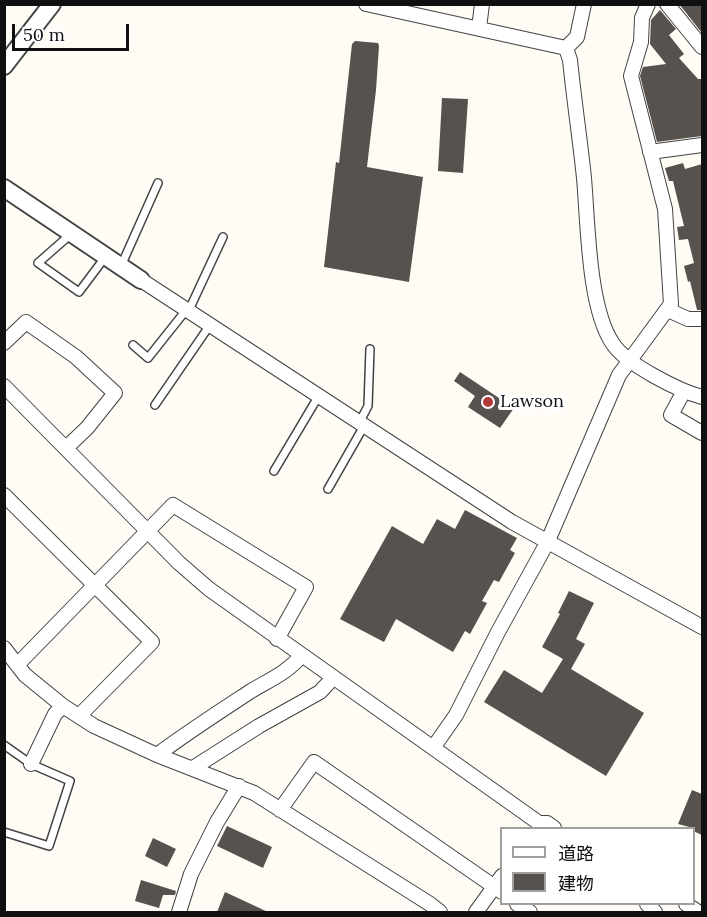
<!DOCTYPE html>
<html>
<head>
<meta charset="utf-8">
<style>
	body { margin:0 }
	#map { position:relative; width:707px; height:917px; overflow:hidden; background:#fefcf4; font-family:Lora,"Noto Sans JP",serif }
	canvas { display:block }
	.frame { position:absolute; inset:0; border:6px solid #101010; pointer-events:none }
	.legend { position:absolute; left:500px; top:827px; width:195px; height:78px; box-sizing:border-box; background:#fff; border:2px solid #9f9f9f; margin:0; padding:8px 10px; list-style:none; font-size:18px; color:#101010 }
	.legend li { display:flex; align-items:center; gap:12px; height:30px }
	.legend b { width:30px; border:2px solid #9f9f9f }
	.scale { position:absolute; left:12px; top:24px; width:117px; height:27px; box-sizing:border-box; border:3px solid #101010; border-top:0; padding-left:8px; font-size:18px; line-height:21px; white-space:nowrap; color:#101010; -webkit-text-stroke:4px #fff; paint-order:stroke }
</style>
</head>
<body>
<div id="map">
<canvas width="707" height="917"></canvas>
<div class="frame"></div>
<ul class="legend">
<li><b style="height:8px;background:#fff"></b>道路</li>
<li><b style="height:16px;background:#58524e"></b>建物</li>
</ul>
<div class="scale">50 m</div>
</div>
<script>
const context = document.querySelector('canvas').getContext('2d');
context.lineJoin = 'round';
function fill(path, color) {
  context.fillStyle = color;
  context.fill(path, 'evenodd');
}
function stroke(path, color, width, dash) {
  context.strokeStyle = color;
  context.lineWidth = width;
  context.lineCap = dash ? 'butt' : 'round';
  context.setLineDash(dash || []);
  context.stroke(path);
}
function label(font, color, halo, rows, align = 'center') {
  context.font = font + ' Lora,serif';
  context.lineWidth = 6;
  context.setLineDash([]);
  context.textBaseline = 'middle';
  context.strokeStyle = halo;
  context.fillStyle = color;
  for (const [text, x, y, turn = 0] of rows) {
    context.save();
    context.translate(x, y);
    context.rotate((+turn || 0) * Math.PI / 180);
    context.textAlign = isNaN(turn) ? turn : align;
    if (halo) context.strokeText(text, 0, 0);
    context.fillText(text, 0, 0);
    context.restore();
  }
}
const building = new Path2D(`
	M679,4H702V33Z
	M660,10L676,29L669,35L684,54L679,58L698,79H702V136L657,142L640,76L643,67L666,64L650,44L651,20Z
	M355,41L378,43L379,46L376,90L367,167L423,177L409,282L324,267L336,162L339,163L352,44Z
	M442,98L468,99L463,173L438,171Z
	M683,163L685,169L702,164V310H697L690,281L688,282L684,266L694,263L688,239L679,240L677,227L684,226L673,181H669L665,168Z
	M460,372L514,408L500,428L468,407L475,396L454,381Z
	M465,510L517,538L510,550L515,553L499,582L494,580L482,601L487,603L470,634L465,631L453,652L396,619L384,642L340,619L392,526L423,544L437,519L455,529Z
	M569,591L594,603L576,639L585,644L571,669L644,713L606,776L484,702L504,670L542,693L563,659L542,647L560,614L558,613Z
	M692,790L702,794V835L693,831V828L678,824Z
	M227,826L272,847L263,868L217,846Z
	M153,838L176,849L167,867L145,856Z
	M141,880L176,891L175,895H163L159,908L135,901Z
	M225,892L268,912H217Z`);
const service = new Path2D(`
	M71,234L38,263L79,292L106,256
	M121,266L158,183
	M189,310L223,237
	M133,345L148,358L187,309
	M155,405L210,325
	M359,423L368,406L370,349
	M274,471L318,397
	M328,489L364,426
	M4,745L31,764L70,781L49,846L4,832`);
const minor = new Path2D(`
	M366,4L566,48
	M584,4L577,37L566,48L570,60C574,100 580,139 584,178C588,222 588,308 613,344C626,364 679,391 702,397
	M667,4L702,47
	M479,28L482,4
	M650,152L702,145
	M141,280L512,522L702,627
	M668,310L688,319H702
	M4,343L26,322L76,357L115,393L87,428L66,448
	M4,386L179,563L209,589L539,823H547L554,828
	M684,391L671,415L702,433
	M4,495L152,642L79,716
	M4,648L25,675L63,706L94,726L157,755L254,793L430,904L440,912
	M17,665L173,505L306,587L277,639
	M433,748L456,715L498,632L547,543L619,375L671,304L665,209L631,76L641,42L642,18L648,4
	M157,755C188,732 219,712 251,691C269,680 287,673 301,656
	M31,764L55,714L63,706
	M193,768L259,726L320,692L333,678
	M280,810L314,762L502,892
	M517,904L530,912
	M647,904L655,912
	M686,904L698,912
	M179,912L191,874L217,822L239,786
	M476,912L502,876`);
const tertiary = new Path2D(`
	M4,66L52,4
	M4,188L141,280`);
const markers = [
	[488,402,6,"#b13937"]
];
const poiNames = [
	["Lawson",500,402]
];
fill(building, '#58524e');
stroke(service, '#434343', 10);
stroke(minor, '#434343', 16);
stroke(tertiary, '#434343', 20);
stroke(service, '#fff', 7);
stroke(minor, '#fff', 14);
stroke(tertiary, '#fff', 16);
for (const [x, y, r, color] of markers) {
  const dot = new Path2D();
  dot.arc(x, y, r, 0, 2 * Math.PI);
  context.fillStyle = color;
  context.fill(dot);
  stroke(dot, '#fff', 2);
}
label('18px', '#101010', '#fff', poiNames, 'left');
</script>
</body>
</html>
